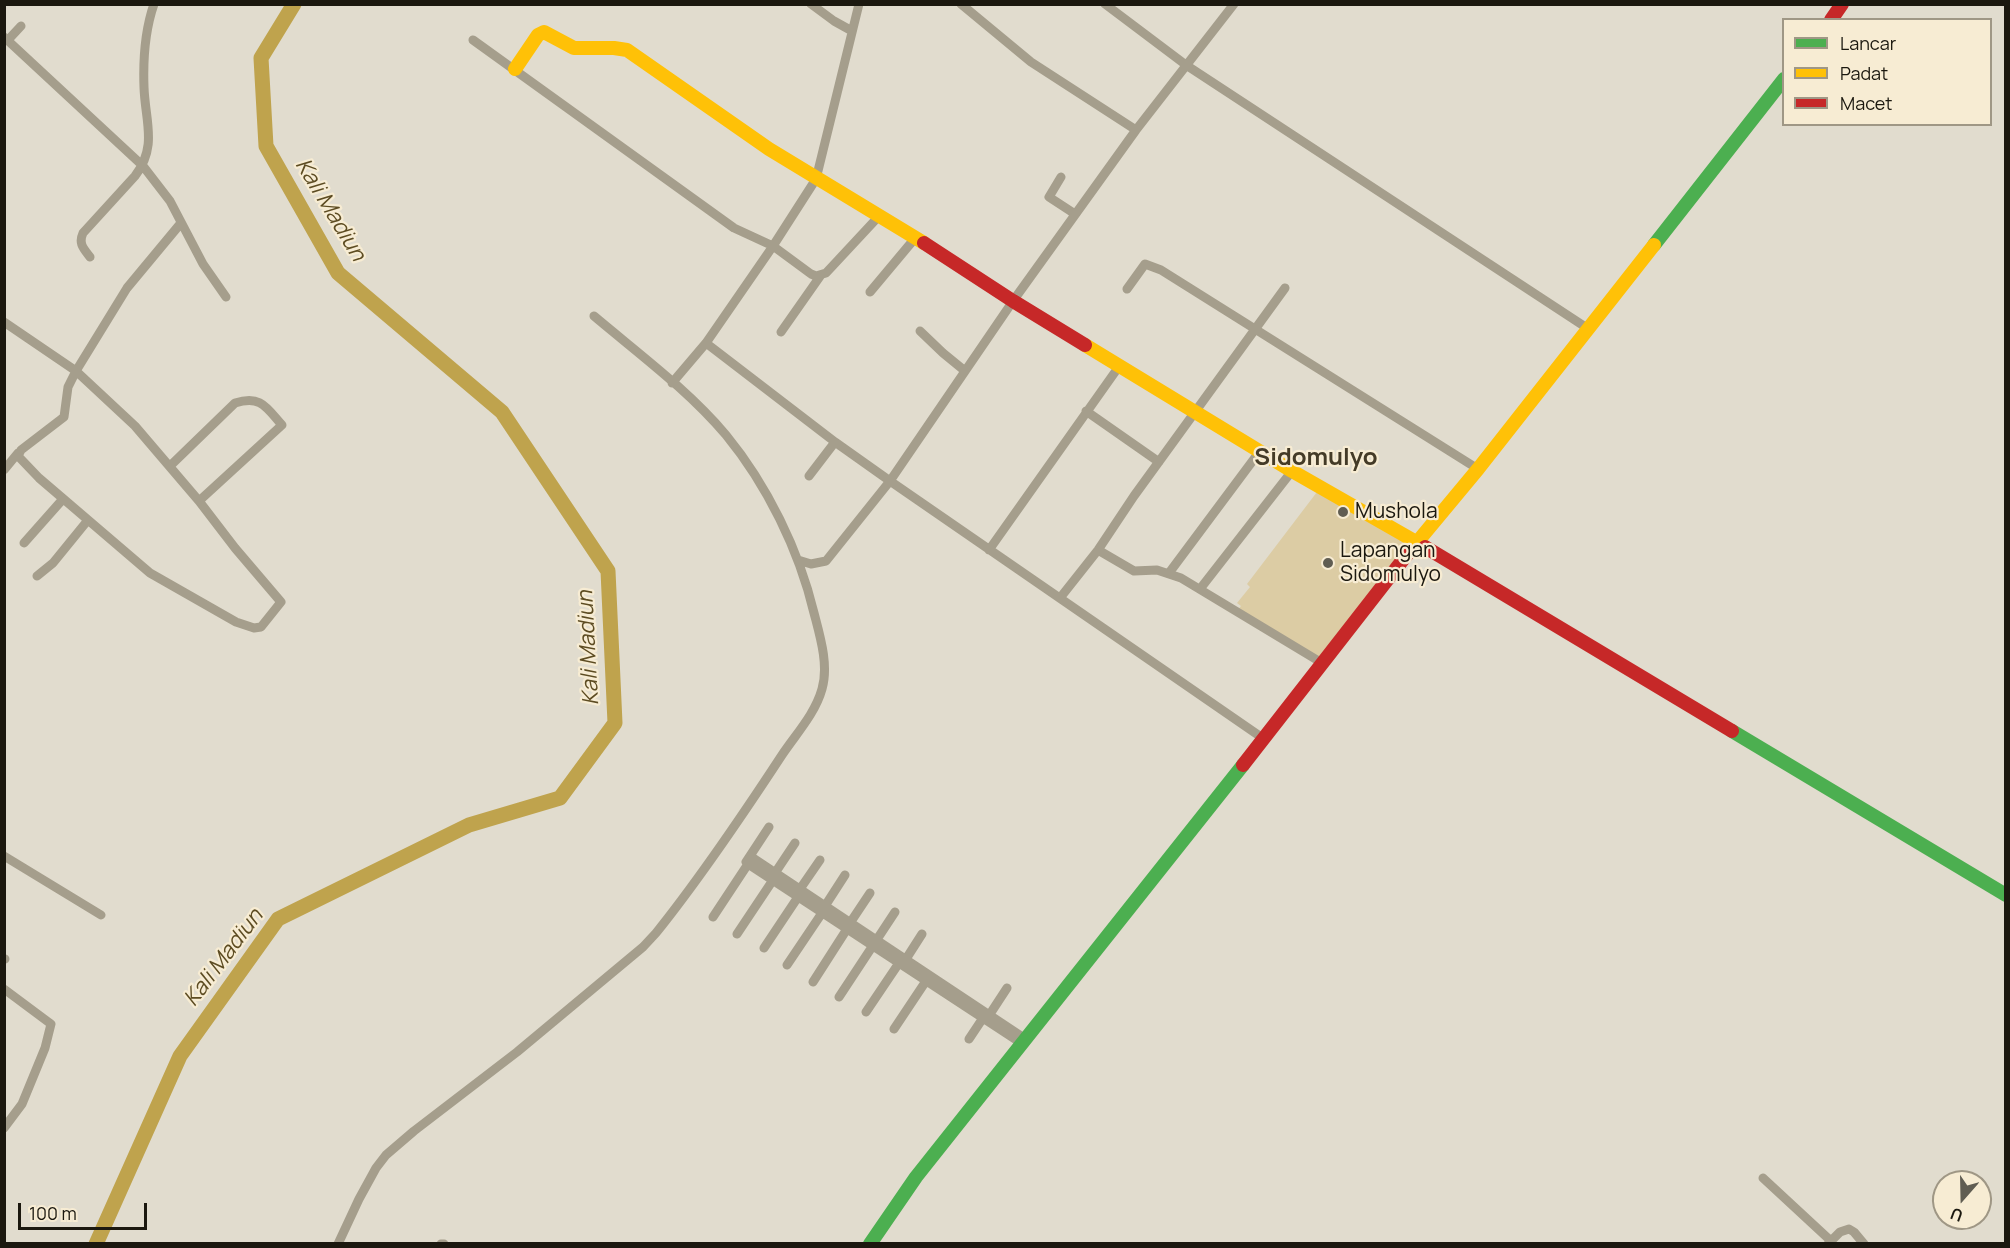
<!DOCTYPE html>
<html>
<head>
<meta charset="utf-8">
<style>
	body { margin:0 }
	#map { position:relative; width:2010px; height:1248px; overflow:hidden; background:#e1dcce; font-family:Manrope,sans-serif }
	canvas { display:block }
	.frame { position:absolute; inset:0; border:6px solid #1b180f; pointer-events:none }
	.legend { position:absolute; left:1782px; top:18px; width:210px; height:108px; box-sizing:border-box; background:#f7ecd3; border:2px solid #9f9785; margin:0; padding:8px 10px; list-style:none; font-size:18px; color:#1b180f }
	.legend li { display:flex; align-items:center; gap:12px; height:30px }
	.legend b { width:30px; border:2px solid #9f9785 }
	.north { position:absolute; left:1932px; top:1170px; width:60px; height:60px; box-sizing:border-box; background:#f7ecd3; border:2px solid #9f9785; border-radius:50%; rotate:200deg; font-size:16px; font-weight:700; line-height:24px; text-align:center; color:#1b180f }
	.north::after { content:''; display:block; margin:auto; width:21px; height:27px; background:#605d52; clip-path:polygon(50% 0,100% 100%,50% 72%,0 100%) }
	.scale { position:absolute; left:18px; top:1203px; width:129px; height:27px; box-sizing:border-box; border:3px solid #1b180f; border-top:0; padding-left:8px; font-size:18px; line-height:21px; white-space:nowrap; color:#1b180f; -webkit-text-stroke:4px #f7ecd3; paint-order:stroke }
</style>
</head>
<body>
<div id="map">
<canvas width="2010" height="1248"></canvas>
<div class="frame"></div>
<ul class="legend">
<li><b style="height:8px;background:#4caf50"></b>Lancar</li>
<li><b style="height:8px;background:#ffc107"></b>Padat</li>
<li><b style="height:8px;background:#c62828"></b>Macet</li>
</ul>
<div class="north">U</div>
<div class="scale">100 m</div>
</div>
<script>
const context = document.querySelector('canvas').getContext('2d');
context.lineJoin = 'round';
function fill(path, color) {
  context.fillStyle = color;
  context.fill(path, 'evenodd');
}
function stroke(path, color, width, dash) {
  context.strokeStyle = color;
  context.lineWidth = width;
  context.lineCap = dash ? 'butt' : 'round';
  context.setLineDash(dash || []);
  context.stroke(path);
}
function label(font, color, halo, rows, align = 'center') {
  context.font = font + ' Manrope,sans-serif';
  context.lineWidth = 4.5;
  context.setLineDash([]);
  context.textBaseline = 'middle';
  context.strokeStyle = halo;
  context.fillStyle = color;
  for (const [text, x, y, turn = 0] of rows) {
    context.save();
    context.translate(x, y);
    context.rotate((+turn || 0) * Math.PI / 180);
    context.textAlign = isNaN(turn) ? turn : align;
    if (halo) context.strokeText(text, 0, 0);
    context.fillText(text, 0, 0);
    context.restore();
  }
}
const green = new Path2D(`
	M1320,488L1410,541L1318,658L1237,611L1241,606L1237,603L1250,587L1247,584Z`);
const river = new Path2D(`
	M96,1244L180,1056L278,919L469,825L560,798L615,723L608,571L502,412L338,273L266,146L261,58L294,4`);
const street = new Path2D(`
	M811,4L834,21L852,31
	M961,4L1031,62L1136,130
	M1105,4L1186,65L1587,328
	M4,37L143,166L170,201L203,264L226,297
	M8,40L21,26
	M473,40L734,228L773,246L811,274L816,276L826,273L880,215
	M1061,177L1049,197L1075,214
	M90,257C84,249 78,244 83,233L135,176C158,146 145,121 144,87C143,60 145,30 154,4
	M1127,289L1145,264L1161,270L1478,469
	M870,292L916,237
	M4,322L76,371L135,426L199,501L235,548L281,602L261,627L254,628L236,622L150,573L39,478L18,456L21,450L64,417L68,387L76,371L127,288L181,223
	M920,331L943,353L965,371
	M781,332L821,275
	M706,343L835,442L890,481L1264,739
	M672,383L706,343L773,246L816,179L859,4
	M1086,411L1159,462
	M170,466L235,403C261,395 266,407 282,425L199,501
	M4,470L18,453
	M809,476L835,442
	M24,543L63,499
	M989,550L1120,365
	M1098,550L1134,571L1157,570L1181,578L1322,663
	M798,560L811,564L826,561L890,481L1013,301L1136,130L1234,4
	M1169,573L1260,451
	M37,576L53,563L88,520
	M1200,589L1292,471
	M1060,598L1098,550L1134,496L1285,288
	M4,856L101,915
	M750,856L1024,1038
	M748,864L1021,1043
	M775,873L795,843
	M800,889L820,860
	M825,906L845,875
	M713,917L748,864L746,862L769,827
	M850,923L870,893
	M737,934L773,880
	M764,948L798,897
	M4,959H5
	M906,959L922,934
	M787,965L822,913
	M813,982L847,929
	M4,989L51,1024L45,1048L22,1104L4,1128
	M839,997L895,912
	M866,1012L899,963
	M990,1014L1007,988
	M894,1029L926,981
	M969,1039L983,1018
	M1763,1178L1831,1241
	M338,1244L359,1199L376,1168L386,1155L414,1131L517,1052L643,947L656,933C701,877 742,816 782,755C796,734 815,714 822,689C829,665 820,636 814,613C799,550 767,485 726,435C688,390 639,354 594,316
	M441,1244H444
	M1828,1244L1840,1232L1849,1229L1854,1232L1864,1244`);
const fast = new Path2D(`
	M1654,245L1784,79
	M1732,731L2006,895
	M870,1244L916,1177L1243,765`);
const slow = new Path2D(`
	M515,69L538,35L544,32L574,48H614L627,50L769,149L924,243
	M1085,345L1292,471L1425,547
	M1409,552L1478,469L1654,245`);
const jam = new Path2D(`
	M1831,20L1842,4
	M924,243L1013,301L1085,345
	M1425,547L1732,731
	M1243,765L1409,552`);
const markers = [
	[1343,512,6,"#605d52"],
	[1328,563,6,"#605d52"]
];
const poiNames = [
	["Mushola",1355,512],
	["Lapangan",1340,551],
	["Sidomulyo",1340,575]
];
const waterNames = [
	["Kali Madiun",330,210,59],
	["Kali Madiun",589,648,-93],
	["Kali Madiun",224,958,-53]
];
const quarterNames = [
	["Sidomulyo",1316,458]
];
fill(green, '#dccca4');
stroke(river, '#bfa34d', 15);
stroke(street, '#a59e8c', 9);
stroke(fast, '#4caf50', 14);
stroke(slow, '#ffc107', 14);
stroke(jam, '#c62828', 14);
for (const [x, y, r, color] of markers) {
  const dot = new Path2D();
  dot.arc(x, y, r, 0, 2 * Math.PI);
  context.fillStyle = color;
  context.fill(dot);
  stroke(dot, '#f7ecd3', 2);
}
label('21px', '#1b180f', '#f7ecd3', poiNames, 'left');
label('italic 22px', '#5d4c22', '#f7ecd3', waterNames);
label('bold 24px', '#443b27', '#f7ecd3', quarterNames);
</script>
</body>
</html>
